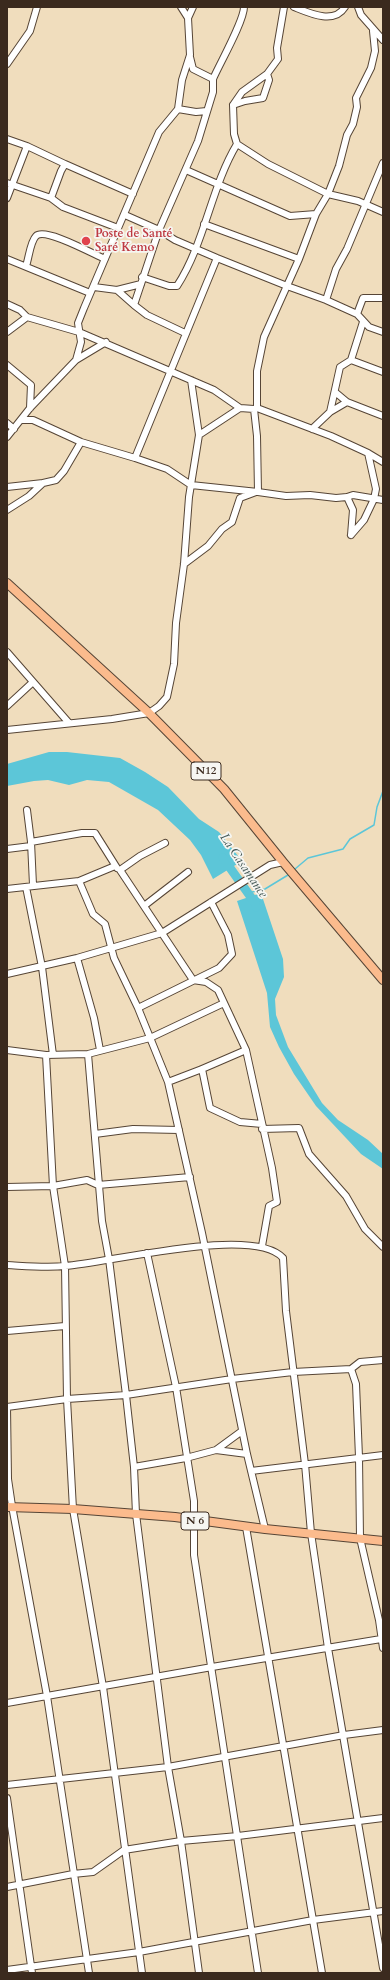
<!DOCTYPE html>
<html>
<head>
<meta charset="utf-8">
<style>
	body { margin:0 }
	#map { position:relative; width:390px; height:1980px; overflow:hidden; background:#f0ddbd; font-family:Cardo,serif }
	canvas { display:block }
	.frame { position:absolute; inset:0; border:8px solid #3b2a1e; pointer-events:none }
</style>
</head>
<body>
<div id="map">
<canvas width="390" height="1980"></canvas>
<div class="frame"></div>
</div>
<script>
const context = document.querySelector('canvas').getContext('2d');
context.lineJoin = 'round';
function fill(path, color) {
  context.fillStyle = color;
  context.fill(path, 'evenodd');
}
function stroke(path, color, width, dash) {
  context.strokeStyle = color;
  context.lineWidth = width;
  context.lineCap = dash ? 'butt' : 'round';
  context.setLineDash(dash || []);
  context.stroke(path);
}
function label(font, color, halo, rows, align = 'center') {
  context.font = font + ' Cardo,serif';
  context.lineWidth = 3.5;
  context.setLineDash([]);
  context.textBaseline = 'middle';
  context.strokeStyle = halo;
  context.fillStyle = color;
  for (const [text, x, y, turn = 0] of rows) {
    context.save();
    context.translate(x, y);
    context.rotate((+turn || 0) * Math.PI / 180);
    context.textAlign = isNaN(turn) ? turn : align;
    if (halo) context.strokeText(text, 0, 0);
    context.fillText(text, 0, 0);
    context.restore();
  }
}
const water = new Path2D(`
	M49,752H67L120,758L145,772L168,787L199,819L219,832L242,861L213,879L201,855L190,840L158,810L109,782L87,780L69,785L48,780L34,781L7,786V764Z
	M261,893L283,959L284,977L275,999L276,1015L288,1047L322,1103L338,1120L368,1140L383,1154V1169L361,1154L316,1106L294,1074L279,1047L270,1027L267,993L237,901Z`);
const stream = new Path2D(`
	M295,869L308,858L343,849L350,839L374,825L377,807L383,791
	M248,893L265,889L288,875`);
const river = new Path2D(`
	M223,858L255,903L256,907`);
const minor = new Path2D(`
	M284,7L277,48L278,59L267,74L242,92L233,105L234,134L237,144L268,164L328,194L358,201L383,212
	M294,7C309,13 334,25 345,7
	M358,7L361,15L383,40
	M188,18L193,7
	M373,31L375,51L371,68L356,98L357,107L353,124L347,135L339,166L328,194L316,214L299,259L264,337L257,371V408L254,409L257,436L258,492L286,496L310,495L336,498L347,497L353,495L383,500
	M7,64L30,31L37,7
	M213,79C220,63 244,21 244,7
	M233,105L245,101L263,98L269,80L267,74
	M178,109L196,112L207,111
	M7,139L27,146L65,164
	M186,170L290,216L316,214
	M7,183L51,198L63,207L118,228
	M7,198L27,146
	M51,198L61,171L65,164L133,194
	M125,215L159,230L175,240L217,258L287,286L326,300L357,314L369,327L383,332
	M204,224L299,259
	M7,259L90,293
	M26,266C29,258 30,242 36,236C45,227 93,254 105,259
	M142,277L169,286H177C205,243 211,187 237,144
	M94,287L117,290L134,305
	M117,290L141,284
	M326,300L336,269L347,249L383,163
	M7,304L20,310L27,317L79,332L214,390L240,408L254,409
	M357,314L363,298H383
	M7,332L27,317
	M185,333L147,315L134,305L159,230L198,141L213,92V79L193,69L190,57
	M76,360L81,342L78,323L84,308L159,132L178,109L182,80L190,55L188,18L181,7
	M351,360L383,372
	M7,365L31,385L30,408
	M335,392L347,402L383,416
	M257,408L331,436L368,453L383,462
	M330,412L347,402
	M22,420H33L81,442L135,458L217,258
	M7,423L14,429
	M312,429L330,412L340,367L351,360L363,322
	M199,435L240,408
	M7,437L30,408L76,360L106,342
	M135,458L167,469L191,485L258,492
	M7,487L43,483
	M347,497L353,510L351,535
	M7,510L29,496L43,483L56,480L64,471L81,442
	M351,535L364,520L374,499L376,489L368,453
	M184,564L208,546L222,529L232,522L240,498L256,492
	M7,652L69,723
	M7,706L33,682
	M7,730L112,719L149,713L159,706L167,697L174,664L176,623L184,564L189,497L199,435L191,380
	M27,810L31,842L33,885
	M31,842L82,833H95L117,868
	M165,843L140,856L120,870L193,980L206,982L218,990L246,1050L272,1168L277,1202L269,1206L262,1246
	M7,849L31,846
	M79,881L93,914L105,924L114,958L138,1008L168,1082L202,1233L247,1454L265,1529
	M26,887L42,967L53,1055
	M7,889L79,881L115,866
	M144,906L188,872
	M77,958L94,1018L100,1050
	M7,974L77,958L162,933L270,865L283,862
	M138,1008L219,968L232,954L228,935L211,902
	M7,1050L46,1055L88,1054L150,1038L224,1003
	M88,1054L102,1221L109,1259L126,1395L134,1467L136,1514L168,1767L181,1841L199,1973
	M46,1055L53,1186L65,1266L67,1399L73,1509L103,1687L142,1973
	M202,1069L210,1108L240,1122L262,1124
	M168,1082L202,1069L246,1050
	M262,1129L299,1128L309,1154L346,1196L365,1229L383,1247
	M95,1134L133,1129L179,1130
	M7,1187L53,1186L87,1180L98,1185L190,1177
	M147,1253L176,1387L194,1501V1555L258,1973
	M7,1265C26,1266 46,1268 65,1266C109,1263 254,1225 283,1258L286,1311L305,1464L311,1533L328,1648L383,1968
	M7,1331L65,1326
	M383,1360L360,1362L351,1369L356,1384L359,1457L360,1538L379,1620L383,1648
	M7,1407L8,1479L12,1506L47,1696L89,1973
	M7,1407L67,1399L126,1395L232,1379L293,1372L351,1369
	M216,1450L242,1431
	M134,1467L186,1458L216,1450L247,1454
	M251,1471L383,1455
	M246,1527L322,1973
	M7,1703L212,1667L381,1639
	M7,1785L168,1767L344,1735L383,1730
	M7,1798L32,1973
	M7,1887L73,1874L93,1872L124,1850L181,1841L238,1836L383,1818
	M7,1970L139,1952L313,1920L383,1911`);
const major = new Path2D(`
	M7,583L149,713L224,789L283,862L383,980
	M7,1507L73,1509L175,1517L265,1529L383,1541`);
const markers = [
	[86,241,5,"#e0444e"]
];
const shields = [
	[206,771,30],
	[195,1521,28]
];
const shieldNames = [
	["N12",206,771],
	["N 6",195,1521]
];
const healthNames = [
	["Poste de Santé",95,234],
	["Saré Kemo",95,248]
];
const waterNames = [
	["La Casamance",243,866,56]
];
fill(water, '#5cc6d8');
stroke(stream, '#5cc6d8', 1.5);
stroke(river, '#5cc6d8', 9);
stroke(minor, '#564536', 8);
stroke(major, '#564536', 10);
stroke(minor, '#fff', 6);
stroke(major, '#fbbb8d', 8);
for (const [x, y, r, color] of markers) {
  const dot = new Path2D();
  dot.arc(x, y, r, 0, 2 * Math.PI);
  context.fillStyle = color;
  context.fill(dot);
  stroke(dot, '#f6f6f2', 1.5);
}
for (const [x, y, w] of shields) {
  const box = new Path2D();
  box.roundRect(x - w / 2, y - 9, w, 18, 3);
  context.fillStyle = '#f6f6f2';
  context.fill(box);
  stroke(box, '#3b2a1e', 1);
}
label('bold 11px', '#3b2a1e', null, shieldNames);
label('bold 12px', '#be3a42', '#f6f6f2', healthNames, 'left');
label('italic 13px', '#455956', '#f6f6f2', waterNames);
</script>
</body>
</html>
